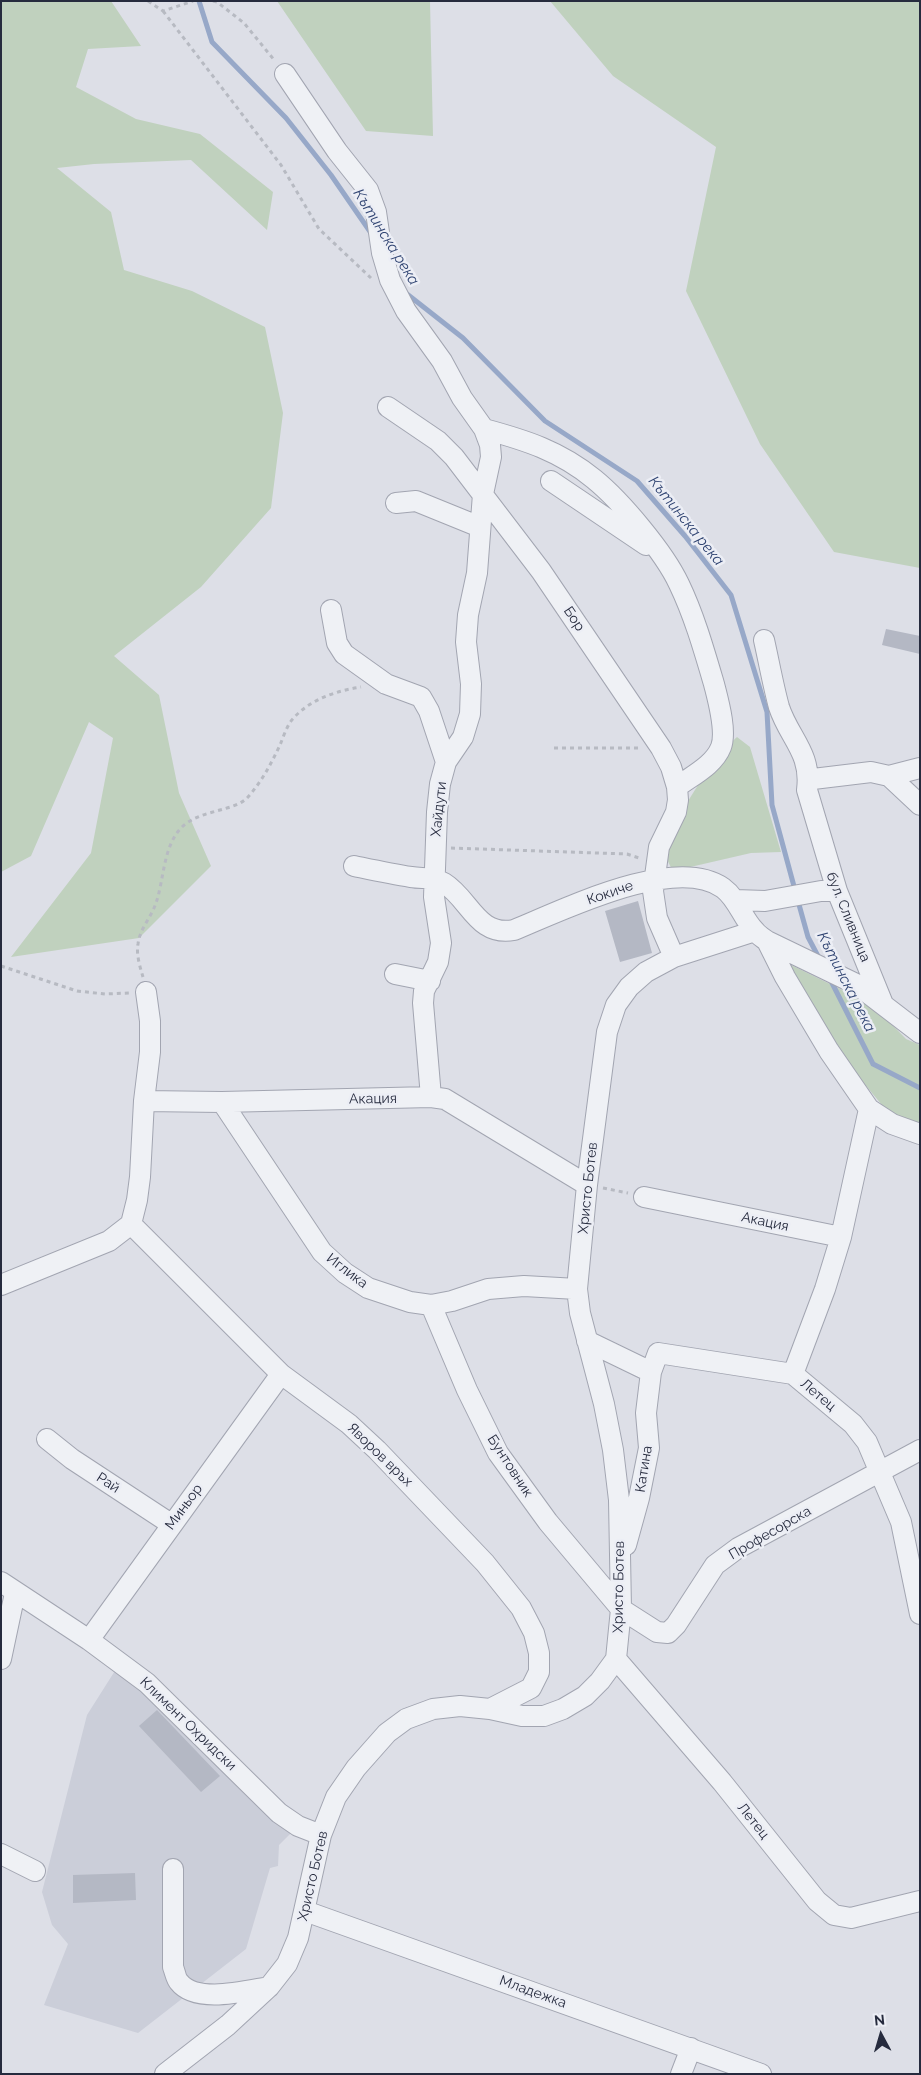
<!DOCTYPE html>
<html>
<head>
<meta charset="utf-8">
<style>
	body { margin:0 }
	#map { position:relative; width:921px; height:2075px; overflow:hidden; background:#dddfe7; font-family:Raleway,sans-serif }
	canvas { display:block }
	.frame { position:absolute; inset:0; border:2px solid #262b3e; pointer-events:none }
	.north { position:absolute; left:856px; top:2010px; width:50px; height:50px; -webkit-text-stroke:4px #eceef5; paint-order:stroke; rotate:354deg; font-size:14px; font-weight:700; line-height:20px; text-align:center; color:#262b3e }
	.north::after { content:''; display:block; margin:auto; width:18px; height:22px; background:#262b3e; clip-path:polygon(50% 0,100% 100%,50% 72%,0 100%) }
</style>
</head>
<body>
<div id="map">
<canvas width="921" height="2075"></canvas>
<div class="frame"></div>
<div class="north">N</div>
</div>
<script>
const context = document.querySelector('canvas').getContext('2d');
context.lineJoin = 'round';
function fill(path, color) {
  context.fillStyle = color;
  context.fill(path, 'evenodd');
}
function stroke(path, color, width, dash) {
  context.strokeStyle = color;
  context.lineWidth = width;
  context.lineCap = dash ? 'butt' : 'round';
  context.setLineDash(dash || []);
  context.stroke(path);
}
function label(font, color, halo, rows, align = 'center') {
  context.font = font + ' Raleway,sans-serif';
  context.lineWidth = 5;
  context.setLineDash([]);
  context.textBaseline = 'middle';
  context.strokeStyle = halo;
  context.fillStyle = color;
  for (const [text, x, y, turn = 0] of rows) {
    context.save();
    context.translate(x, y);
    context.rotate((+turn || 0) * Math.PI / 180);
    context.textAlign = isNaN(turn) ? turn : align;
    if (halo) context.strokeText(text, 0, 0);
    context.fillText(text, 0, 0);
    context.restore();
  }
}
const built = new Path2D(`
	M118,1666L292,1832L279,1845L278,1866L270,1868L246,1949L138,2033L44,2005L68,1944L52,1925L42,1892L87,1715Z`);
const green = new Path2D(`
	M1,1H111L141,46L88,49L76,87L136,119L200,134L273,192L267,230L191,160L94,164L57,168L111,212L124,270L192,291L265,327L283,413L271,508L201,587L114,656L159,695L179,793L211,866L139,938L11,957L91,853L113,738L89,722L31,856L1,872Z
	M277,1H430L433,136L366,131Z
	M550,1H920V568L834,552L760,444L686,291L716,147L613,76Z
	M737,737L750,747L781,852L751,853L673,871C671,867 667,861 667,857C665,828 715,756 737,737Z
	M787,963L873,1005L906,1039L920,1045V1125L887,1111L857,1075L816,1019Z`);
const stream = new Path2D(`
	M199,1L212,42L286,118L331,175L371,233
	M407,294L463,338L545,421L637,481L685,536L731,595L767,712L772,805L795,890
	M798,901L808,937L819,958
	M830,979L873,1064L920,1088`);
const building = new Path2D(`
	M886,629L920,636V654L882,645Z
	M638,901L652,953L620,962L605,911Z
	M157,1710L220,1776L201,1792L139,1726Z
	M135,1873L136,1900L73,1903V1875Z`);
const path = new Path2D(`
	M148,1L163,11L193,1
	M213,1L217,2L244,23L275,61
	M163,11L281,165L319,229L371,278
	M554,748H641
	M451,848L627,854L642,859
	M1,966L77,991L105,994L130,993
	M143,977C140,967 136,954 138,944C140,928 151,918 156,903C164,880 163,847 181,828C199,809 235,812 248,797C262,781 271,764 280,745C283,738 286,728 291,721C308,700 335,691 361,687
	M603,1188L628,1193`);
const minor = new Path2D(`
	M285,74L337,151L368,190L376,212L382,253L390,280L406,311L442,361L462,398L484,429L490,445L491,457L483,494L477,573L468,615L466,642L471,684L470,714L463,737L446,762L440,784L437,812L434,897L441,943L438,962L424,991L423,1003L431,1097
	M388,407L438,441L454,457L541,571L661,748L671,767L677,787L678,800L676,812L659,847L653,891L657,918L674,957
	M484,429C525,440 560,451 594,479C621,501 664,552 679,584C694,615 704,650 714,684C718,700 727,731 721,747C714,765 693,775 677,787
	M551,481L646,545
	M396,503L416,501L480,527
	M331,610L337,643L344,654L386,684L421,697L429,711L446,762
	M764,640C769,662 773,685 779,707C789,738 812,753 807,790L837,891L883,1004
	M889,776L920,768
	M808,783L813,779L871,772L889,776L920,805
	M354,866C373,870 391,874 411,877C423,879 433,876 444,883C470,899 477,937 514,930C563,910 675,854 723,888C738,899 742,918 755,931C758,935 763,938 767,941L856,984L920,1033
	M735,900L765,901L821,891H837
	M767,941L785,977L829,1051L869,1109L892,1124L920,1134
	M395,974L430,981
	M144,1101L222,1102L431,1097L445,1099L587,1185
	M222,1102L322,1252L345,1273L368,1288L410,1302L431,1305L452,1301L488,1289L524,1286L577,1289
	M644,1197L841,1237
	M131,1224L281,1374L349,1424L377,1450L485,1563L521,1608L534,1633L539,1653V1672L531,1688L490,1709
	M1,1285L109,1241L131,1224L137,1200L140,1177L144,1101L150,1052V1021L146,992
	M431,1305L467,1390L498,1453L548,1522L621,1609L657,1632L668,1633L676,1625L715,1565L738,1548L920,1450
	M587,1341L651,1372
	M793,1374L853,1424L867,1442L901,1522L920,1614
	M793,1374L825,1289L841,1237L869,1109
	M47,1439L72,1459L171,1524
	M626,1545L639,1498L649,1448L646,1413L651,1372L658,1353L793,1374
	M1,1582L89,1640L147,1683L279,1813L298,1826L321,1835
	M89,1640L281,1374
	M1,1659L15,1593
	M616,1659L722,1782L817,1901L834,1915L851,1918L920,1901
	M1,1854L35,1871
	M173,1869V1967C175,1972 176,1979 179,1982C196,2004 245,1991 269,1987
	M305,1911L761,2074
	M165,2074L228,2025L269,1987L287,1964L298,1938L321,1835L336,1797L356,1768L387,1733L406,1719L433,1709L460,1706L490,1709L522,1716H544L563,1709L585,1696L600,1681L616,1659L621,1609L619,1500L613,1450L604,1404L580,1313L577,1289L587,1185L607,1032L616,1005L629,987L646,972L674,957L755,931
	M681,2074L691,2048`);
const streetNames = [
	["Бор",574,619,56],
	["Хайдути",439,809,-84],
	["Кокиче",610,893,-19],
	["бул. Сливница",848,917,68],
	["Акация",373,1099,-1],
	["Христо Ботев",588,1188,-84],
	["Акация",765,1222,12],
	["Иглика",347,1271,37],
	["Летец",818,1395,40],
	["Яворов връх",380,1455,44],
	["Бунтовник",510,1466,57],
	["Катина",644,1469,-81],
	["Рай",108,1483,33],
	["Миньор",184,1507,-54],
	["Професорска",770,1533,-30],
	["Христо Ботев",619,1587,-89],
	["Климент Охридски",188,1724,44],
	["Летец",753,1821,51],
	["Христо Ботев",313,1876,-77],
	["Младежка",533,1992,20]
];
const waterNames = [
	["Кътинска река",386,237,58],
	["Кътинска река",686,521,51],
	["Кътинска река",846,982,63]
];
fill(built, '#cbced9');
fill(green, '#c0d1be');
stroke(stream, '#97a8c8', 5);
fill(building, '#b4b8c4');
stroke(minor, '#a2a5b1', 22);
stroke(path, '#b7bac2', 3, [4, 4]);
stroke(minor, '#eff1f5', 20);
label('14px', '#262b3e', '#eceef5', streetNames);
label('italic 15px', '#304472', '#eceef5', waterNames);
</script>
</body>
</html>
